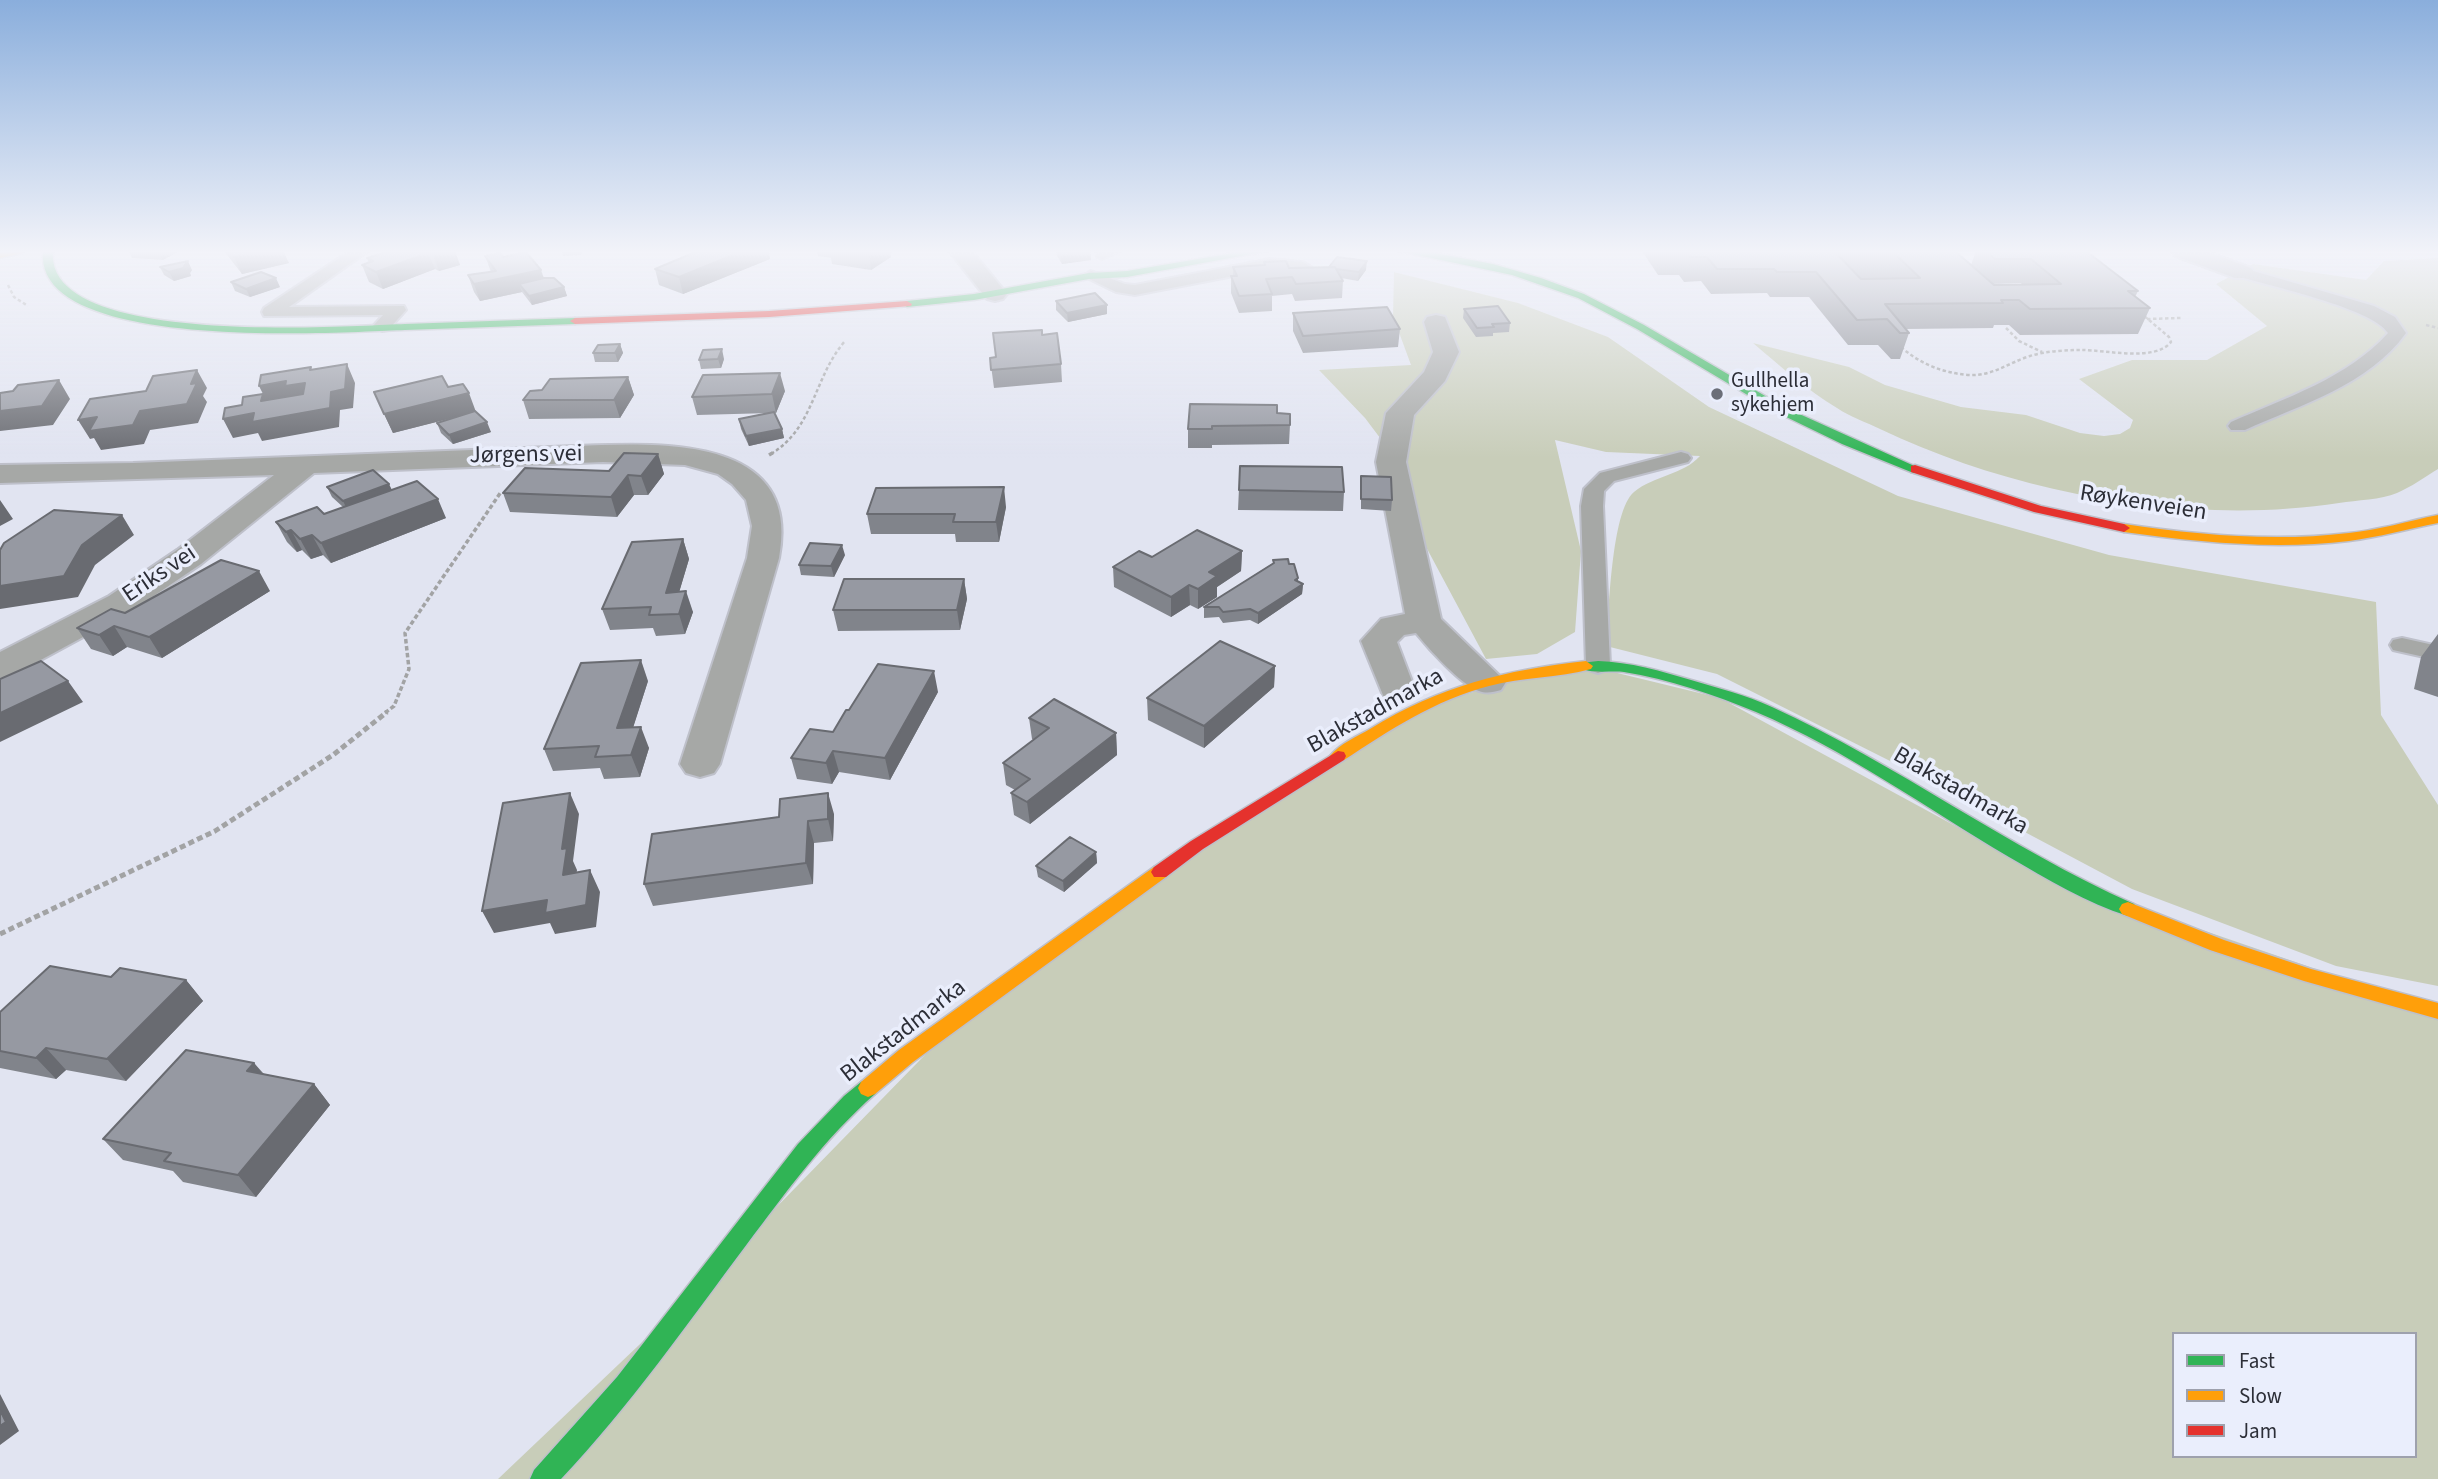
<!DOCTYPE html>
<html>
<head>
<meta charset="utf-8">
<style>
	body { margin:0 }
	#map { position:relative; width:2438px; height:1479px; overflow:hidden; background:#e1e4f1; font-family:"Source Sans 3",sans-serif }
	canvas { display:block }
	.legend { position:absolute; left:2172px; top:1332px; width:245px; height:126px; box-sizing:border-box; background:#eaeefc; border:2px solid #9ea1ad; margin:0; padding:9px 12px; list-style:none; font-size:21px; color:#2c2e37 }
	.legend li { display:flex; align-items:center; gap:14px; height:35px }
	.legend b { width:35px; border:2px solid #9ea1ad }
</style>
</head>
<body>
<div id="map">
<canvas width="2438" height="1479"></canvas>
<ul class="legend">
<li><b style="height:9px;background:#30b455"></b>Fast</li>
<li><b style="height:9px;background:#ff9f0a"></b>Slow</li>
<li><b style="height:9px;background:#e5322d"></b>Jam</li>
</ul>
</div>
<script>
const context = document.querySelector('canvas').getContext('2d');
context.lineJoin = 'round';
function fill(path, color) {
  context.fillStyle = color;
  context.fill(path, 'evenodd');
}
function stroke(path, color, width, dash) {
  context.strokeStyle = color;
  context.lineWidth = width;
  context.lineCap = dash ? 'butt' : 'round';
  context.setLineDash(dash || []);
  context.stroke(path);
}
function label(font, color, halo, rows, align = 'center') {
  context.font = font + ' "Source Sans 3",sans-serif';
  context.lineWidth = 7;
  context.setLineDash([]);
  context.textBaseline = 'middle';
  context.strokeStyle = halo;
  context.fillStyle = color;
  for (const [text, x, y, turn = 0] of rows) {
    context.save();
    context.translate(x, y);
    context.rotate((+turn || 0) * Math.PI / 180);
    context.textAlign = isNaN(turn) ? turn : align;
    if (halo) context.strokeText(text, 0, 0);
    context.fillText(text, 0, 0);
    context.restore();
  }
}
const green = new Path2D(`
	M2438,258V469C2425,477 2411,487 2397,493C2381,500 2357,500 2339,503C2190,526 2016,494 1880,429C1866,422 1850,417 1837,408C1807,390 1780,366 1753,343L1849,367L1885,385L1961,407L2026,415L2080,433L2104,436L2120,434L2130,428L2133,420L2079,379L2132,360H2207L2267,326L2216,284L2253,264L2366,280L2384,261Z
	M1394,272L1518,303L1608,337L1709,407L1898,496L2109,555L2376,602L2381,715L2438,805V986L2336,966L2132,889L1910,771L1717,674L1606,646C1609,614 1611,511 1634,492C1655,475 1683,475 1700,456L1606,452L1555,440L1581,551L1575,632L1537,654L1486,659L1417,530L1408,475L1365,418L1319,370L1411,365L1393,316Z
	M1572,662L1720,698L2051,878L2438,1011V1479H498L679,1307L959,1020L1395,716ZM2174,1334H2415V1456H2174Z`);
const pathFar2 = new Path2D(`
	M8,285L14,297L28,306
	M2147,319L2181,318
	M2426,325L2438,328
	M2006,328L2019,341L2042,352
	M1901,347C1920,364 1943,373 1969,375C1993,376 2008,363 2030,356C2046,351 2066,350 2083,350C2106,350 2155,362 2171,342L2169,337L2143,315
	M771,454C815,427 813,378 845,341`);
const pathFar1 = new Path2D(`
	M769,455L774,452
	M385,713L394,706L409,669L405,633L501,492`);
const path = new Path2D(`
	M0,934L215,831L333,755L387,712`);
const lane = new Path2D(`
	M350,251H368L289,307L404,306L406,310L388,330L382,331L373,326L383,315L264,316L262,312L264,308Z
	M1096,251H1121L1102,259L1097,257Z
	M1270,259L1303,262L1311,267L1303,272L1270,269L1135,295L1116,292L1083,276L1091,271L1125,284L1135,285Z
	M2243,268L2374,306L2395,317L2406,333C2369,385 2300,405 2245,430H2231L2228,426L2231,422C2285,398 2348,378 2388,333C2372,308 2269,286 2237,276L2235,273L2237,270Z
	M1681,452L1688,454L1691,458L1688,462L1614,481L1604,491L1603,506L1610,665L1607,670L1598,673L1589,670L1586,665L1581,506L1584,489L1600,473Z
	M2402,638L2438,646V660L2393,650L2390,645L2393,640Z`);
const street = new Path2D(`
	M949,251H972L1007,294L1003,299L995,301L987,299Z
	M2172,251H2205L2251,268L2255,273L2251,278H2235L2175,256Z
	M1436,315L1445,317L1459,352L1445,381L1414,415L1406,462L1441,619L1506,682L1501,690C1493,692 1487,694 1479,691C1461,685 1428,648 1416,633L1404,635L1397,642L1416,692L1411,700L1398,704L1385,700L1361,641L1381,619L1405,614L1376,462L1386,413L1424,372L1433,352L1424,322L1427,317Z
	M576,446C657,443 803,434 779,558L720,764L714,773L700,777L686,773L680,764L747,558L752,526L746,500L732,484L718,474L685,465L603,462L314,473L201,564L133,610L13,675L0,678V652L109,596L177,550L274,475L0,483V465L133,463Z`);
const fast = new Path2D(`
	M43,251H53C44,348 344,326 405,324C462,322 518,320 575,318L580,321L575,324C518,326 462,328 405,330C342,332 33,354 43,251Z
	M1245,251H1268L1127,277L1089,279L974,300L907,307L902,304L907,301L974,294L1089,273L1127,271Z
	M1398,251H1425L1493,264L1541,278L1584,294L1644,325L1784,407L1921,469L1915,473L1911,472L1842,444L1776,412L1637,329L1578,298L1512,275Z
	M1598,661C1630,662 1661,671 1691,680C1718,688 1746,695 1772,707C1897,764 2008,848 2134,904L2137,909L2134,914L2128,916C2087,903 2047,879 2009,857C1926,808 1846,750 1756,712C1715,695 1668,679 1624,672C1612,670 1587,675 1579,666L1581,663Z
	M868,1079L875,1082L878,1088L875,1094C825,1138 787,1191 747,1244C687,1324 630,1406 561,1479H530L534,1470L617,1377L798,1144L844,1096L861,1082Z`);
const slow = new Path2D(`
	M24,251L23,253L0,258V252Z
	M2438,515V523C2408,529 2379,537 2349,541C2274,550 2198,542 2124,532L2118,528L2124,524C2198,535 2274,542 2349,533C2379,530 2408,521 2438,515Z
	M1586,661L1593,666L1591,669C1558,678 1523,677 1489,686C1435,700 1390,730 1344,760H1332L1330,756C1339,744 1358,736 1370,729C1440,686 1505,670 1586,661Z
	M1160,866L1166,867L1169,872L1166,877L913,1062L875,1094L868,1097L861,1094L858,1088L861,1082L899,1050L1154,867Z
	M2128,902L2224,940L2311,969L2438,1003V1019L2304,981L2210,950L2122,914L2119,909L2122,904Z`);
const jam = new Path2D(`
	M907,301L912,304L911,306L769,317L575,324L570,321L575,318L769,311Z
	M1915,465L2041,506L2124,524L2130,528L2124,532L2034,512L1911,472V466Z
	M1338,751L1344,752L1346,756L1344,760L1203,849L1166,877H1154L1151,872L1154,867L1191,841Z`);
const wall = new Path2D(`
	M129,251H179L163,260L132,258Z
	M224,251H283L289,263L242,274Z
	M390,251H455L460,265L439,271L435,269L383,289L369,282L362,265L369,263L367,258Z
	M562,251H583L581,255L563,256Z
	M817,251H892V252L890,254L891,257L871,270L832,264L831,258L818,256Z
	M1056,251H1090L1091,260L1062,264L1057,256Z
	M1642,251H1834L1837,254L1838,251H1955L1971,265L1976,251H2086L2138,291L2135,297L2150,308L2138,334L2020,335L2009,325H1994L1993,328L1906,329L1909,333L1900,359H1891L1878,345H1848L1809,297H1770L1767,293L1711,294L1701,281L1684,282L1679,275H1658ZM2021,283L2022,285H1994L1992,284Z
	M485,256L503,257L564,287L567,296L532,305L522,292L480,301L474,292L468,275L491,272Z
	M770,259L683,294L659,285L655,269Z
	M1264,262L1289,268L1366,270L1358,281L1341,278L1343,281L1342,298L1295,301L1292,294L1272,296V311L1239,313L1231,293V276H1233V267L1264,265Z
	M160,267L192,270L190,273L191,276L174,281L164,275Z
	M231,282L280,287L250,297L235,291Z
	M1056,301L1107,314L1068,322L1056,310Z
	M1464,309L1510,323L1509,332L1493,333V336L1476,337L1463,318Z
	M1293,313L1400,329L1398,347L1303,353L1293,331Z
	M1042,335L1061,364L1062,382L994,388L990,358L996,357Z
	M620,344L623,353L618,362H595L593,353Z
	M724,359L721,368L701,369L699,360Z
	M628,377L634,395L620,418L529,419L523,400L542,390Z
	M448,387L476,412L491,432L453,444L441,433L437,423L459,416L393,433L374,392Z
	M785,391L776,413H774L782,429L784,438L749,446L741,429L739,419L771,413L697,415L692,397Z
	M1277,413L1290,425L1289,444L1212,445V448H1188V429Z
	M658,454L664,474L648,495H634L617,517L510,512L503,493L609,471Z
	M1240,466L1344,492L1343,511L1238,510Z
	M1361,476L1392,500L1391,511L1361,509Z
	M327,487L392,490L446,518L331,563L323,555L311,559L302,550L297,552L287,542L276,522L324,514L343,507L332,497Z
	M1006,507L999,542H956L955,534H871L867,514Z
	M683,539L689,559L679,592L693,612L685,634L656,636L653,628L610,630L602,609Z
	M1242,551L1241,571L1217,587V597L1198,609L1190,605L1171,617L1114,587L1113,567L1152,557Z
	M845,555L834,577L801,575L799,565Z
	M1273,560L1289,564L1298,578V581L1303,584L1302,594L1258,624L1250,620L1223,623L1219,617L1204,618V607L1273,563Z
	M964,579L967,599L960,630L838,631L833,610Z
	M270,591L162,658L127,647L113,656L91,649L77,628L125,613Z
	M2438,634V697L2414,689L2421,657Z
	M1275,666L1274,687L1204,748L1148,720L1147,698Z
	M648,681L633,727L649,748L640,777L604,779L600,768L553,771L544,749Z
	M938,692L890,780L839,772L832,784L797,779L791,758L833,732L849,710Z
	M1029,718L1116,733L1117,755L1030,824L1014,815L1011,793L1015,790L1006,785L1003,763L1034,740L1032,739Z
	M834,814L833,841L814,843L813,884L653,906L644,884L779,817Z
	M1096,852L1097,863L1064,892L1038,877L1036,866Z
	M186,980L203,1001L126,1081L66,1070L56,1079L0,1068V1012Z
	M254,1063L264,1074L314,1084L330,1105L256,1197L183,1182L173,1171L123,1160L103,1139Z`);
const shadedWall = new Path2D(`
	M158,251H179L163,260Z
	M260,251H283L289,263L242,274L234,257Z
	M443,251H455L460,265L439,271L433,255Z
	M743,251H769L770,259L683,294L679,277Z
	M872,251H892V252L890,254L891,257L871,270L869,253Z
	M1090,252L1091,260L1062,264L1061,256Z
	M428,253L435,269L383,289L376,272Z
	M188,261L192,270L190,273L191,276L174,281L169,272L184,266Z
	M1367,261L1366,270L1358,281L1359,272Z
	M541,270L547,287L519,284L522,292L480,301L474,284Z
	M276,278L280,287L250,297L246,289Z
	M564,287L567,296L532,305L529,296Z
	M1107,305V314L1068,322L1067,313Z
	M620,344L623,353L618,362L615,353Z
	M722,349L724,359L721,368L718,359Z
	M347,364L355,383L353,408L340,410L339,427L262,441L258,433L233,438L223,419L261,401L263,394L272,412L331,392Z
	M197,370L207,388L203,396L207,402L198,423L150,430L144,444L101,450L94,438L90,439L78,420L140,411L191,384Z
	M780,373L785,391L776,413L772,394Z
	M628,377L634,395L620,418L614,400Z
	M59,380L70,399L53,425L0,431V411Z
	M286,381L305,383L314,402L268,404L259,386Z
	M469,393L476,412L393,433L384,414Z
	M487,422L491,432L453,444L449,435Z
	M782,429L784,438L749,446L746,436Z
	M658,454L664,474L648,495L641,476Z
	M628,475L634,495L617,517L611,497Z
	M389,484L394,494L348,511L343,501Z
	M1004,487L1006,507L999,542L996,522Z
	M438,499L446,518L331,563L321,543Z
	M0,500L13,519L0,526Z
	M122,515L134,535L95,565L78,597L0,609V586L82,545Z
	M291,530L302,550L297,552L286,532Z
	M312,535L323,555L311,559L300,539Z
	M683,539L689,559L673,613L666,593Z
	M842,545L845,555L834,577L831,566Z
	M1242,551L1241,571L1217,587V597L1198,609V589L1209,572Z
	M259,571L270,591L162,658L149,637Z
	M1298,578L1297,587L1303,584L1302,594L1258,624V613Z
	M964,579L967,599L960,630L957,610Z
	M1189,585L1190,605L1171,617V597Z
	M686,591L693,612L685,634L679,614Z
	M114,626L127,647L113,656L99,635Z
	M641,660L648,681L626,750L617,728Z
	M1275,666L1274,687L1204,748V726Z
	M934,671L938,692L890,780L885,758Z
	M68,681L83,702L0,742V713Z
	M641,727L649,748L640,777L631,755Z
	M1116,733L1117,755L1030,824L1027,802Z
	M833,751L839,772L832,784L826,763Z
	M570,793L579,814L573,861L577,870L573,897L563,875L562,849Z
	M828,793L834,814L833,841L828,819Z
	M808,821L814,843L813,884L806,863Z
	M1096,852L1097,863L1064,892L1063,881Z
	M590,870L600,892L596,927L555,934L550,923L494,933L482,911Z
	M186,980L203,1001L126,1081L107,1059Z
	M46,1048L66,1070L56,1079L36,1058Z
	M254,1063L271,1084L247,1071Z
	M314,1084L330,1105L256,1197L238,1175Z
	M0,1394L19,1431L0,1445Z`);
const building = new Path2D(`
	M229,251H260L234,257Z
	M390,251H443L433,255L428,253L376,272L362,265L373,261L367,258Z
	M698,251H743L679,277L655,269Z
	M856,251H872L869,253Z
	M1059,251H1090V252L1061,256Z
	M1686,251H1834L1861,279L1920,278L1895,254L1856,255L1853,251H1955L1994,285L2061,284L2031,259H1995L1986,251H2086L2138,291H2128L2150,308L2030,309L2019,300H2001L2003,303L1885,304L1909,333H1900L1887,319L1857,320L1816,272H1777L1774,269H1717L1707,257H1690Z
	M526,252L541,270L474,284L468,275L496,271L485,256L500,253L503,257Z
	M1337,257L1367,261L1359,272L1336,269L1335,267H1329Z
	M188,261L184,266L187,267L169,272L160,267Z
	M1286,261L1289,268L1335,267L1343,281L1296,284L1292,277L1266,279L1272,294L1239,296L1231,276H1237L1233,267L1265,265L1264,262Z
	M261,272L276,278L246,289L231,282Z
	M544,278H554L564,287L529,296L519,284Z
	M1095,293L1107,305L1067,313L1056,301Z
	M1498,306L1510,323L1492,324L1494,327L1477,328L1464,309Z
	M1387,307L1400,329L1303,336L1293,313Z
	M1042,330V335L1057,333L1061,364L991,370L990,358L996,357L993,333Z
	M620,344L615,353H593L598,345Z
	M722,349L718,359L699,360L703,350Z
	M347,364L345,389L331,392L330,408L252,422L254,413L223,419L225,408L242,405L243,397L263,394L261,401L303,394L305,383L285,386L286,381L259,386L261,375L311,367L310,370Z
	M197,370L191,384L197,383L187,404L140,411L133,425L89,431L97,417L78,420L90,399L146,391L153,376Z
	M780,373L772,394L692,397L703,375Z
	M442,376L448,387L463,384L469,393L384,414L374,392Z
	M628,377L614,400H523L530,391L542,390L550,379Z
	M59,380L42,406L0,411V393L13,391L18,385Z
	M1190,404L1277,405V413L1290,414V425L1212,426V429H1188Z
	M475,411L487,422L449,435L437,423Z
	M774,412L782,429L746,436L739,419Z
	M624,453L658,454L641,476L628,475L611,497L503,493L525,468L609,471Z
	M1240,466L1342,467L1344,492L1239,490Z
	M373,470L389,484L343,501L327,487Z
	M1361,476L1391,477L1392,500L1361,499Z
	M417,481L438,499L321,543L312,535L300,539L291,530L286,532L276,522L317,507L324,514Z
	M1004,487L996,522H953L955,514H867L876,488Z
	M54,510L122,515L82,545L64,576L0,586V550L4,543Z
	M1197,530L1242,551L1209,572L1217,576L1198,589L1189,585L1171,597L1113,567L1139,551L1152,557Z
	M683,539L666,593L686,591L679,614L649,615L651,607L602,609L632,542Z
	M810,543L842,545L831,566L799,565Z
	M1288,559L1289,564H1294L1298,578L1295,580L1303,584L1258,613L1250,609L1223,612L1219,607H1204L1274,563L1273,560Z
	M221,560L259,571L149,637L114,626L99,635L77,628L111,609L125,613Z
	M844,579H964L957,610H833Z
	M1220,641L1275,666L1204,726L1147,698Z
	M641,660L617,728L641,727L631,755L595,757L599,746L544,749L581,663Z
	M41,661L68,681L0,713V679Z
	M878,664L934,671L885,758L833,751L826,763L791,758L810,729L833,732L846,710H849Z
	M1054,699L1116,733L1027,802L1011,793L1030,779L1003,763L1049,728L1029,718Z
	M570,793L562,849L567,848L563,875L590,870L586,905L545,913L547,900L482,911L503,803Z
	M828,793V819L808,821L806,863L644,884L652,834L779,817L780,799Z
	M1070,837L1096,852L1063,881L1036,866Z
	M50,966L111,977L120,968L186,980L107,1059L46,1048L36,1058L0,1051V1012Z
	M186,1050L254,1063L247,1071L314,1084L238,1175L164,1161L171,1153L103,1139Z
	M0,1410L6,1422L0,1426Z`);
const markers = [
	[1717,394,7,"#6b6e78"]
];
const farPoinames = [
	["Gullhella",1731,382],
	["sykehjem",1731,406]
];
const streetNames = [
	["Jørgens vei",526,456,-1],
	["Røykenveien",2143,504,9],
	["Eriks vei",160,575,-34],
	["Blakstadmarka",1376,712,-29],
	["Blakstadmarka",1960,792,30],
	["Blakstadmarka",904,1032,-38]
];
fill(green, '#c8cdb9');
stroke(lane, '#bec0ca', 4);
stroke(street, '#bec0ca', 4);
stroke(fast, '#bec0ca', 3);
stroke(slow, '#bec0ca', 3);
stroke(jam, '#bec0ca', 3);
stroke(pathFar2, '#a2a3a4', 2.5, [3.5, 2.5]);
stroke(pathFar1, '#a2a3a4', 3.5, [4.5, 2.5]);
stroke(path, '#a2a3a4', 5, [6, 3.5]);
fill(lane, '#a6a8a6');
fill(street, '#a6a8a6');
fill(fast, '#30b455');
fill(slow, '#ff9f0a');
fill(jam, '#e5322d');
fill(wall, '#81848b');
fill(shadedWall, '#696b71');
fill(building, '#9699a2');
stroke(building, '#696b71', 2);
const sky = context.createLinearGradient(0, 0, 0, 458);
sky.addColorStop(0, '#8aaedc');
sky.addColorStop(0.55, '#f2f3f9');
sky.addColorStop(1, '#f2f3f900');
context.fillStyle = sky;
context.fillRect(0, 0, 2438, 458);
for (const [x, y, r, color] of markers) {
  const dot = new Path2D();
  dot.arc(x, y, r, 0, 2 * Math.PI);
  context.fillStyle = color;
  context.fill(dot);
  stroke(dot, '#eaeefc', 2.5);
}
label('21px', '#2c2e37', '#eaeefc', farPoinames, 'left');
label('24px', '#2c2e37', '#eaeefc', streetNames);
</script>
</body>
</html>
